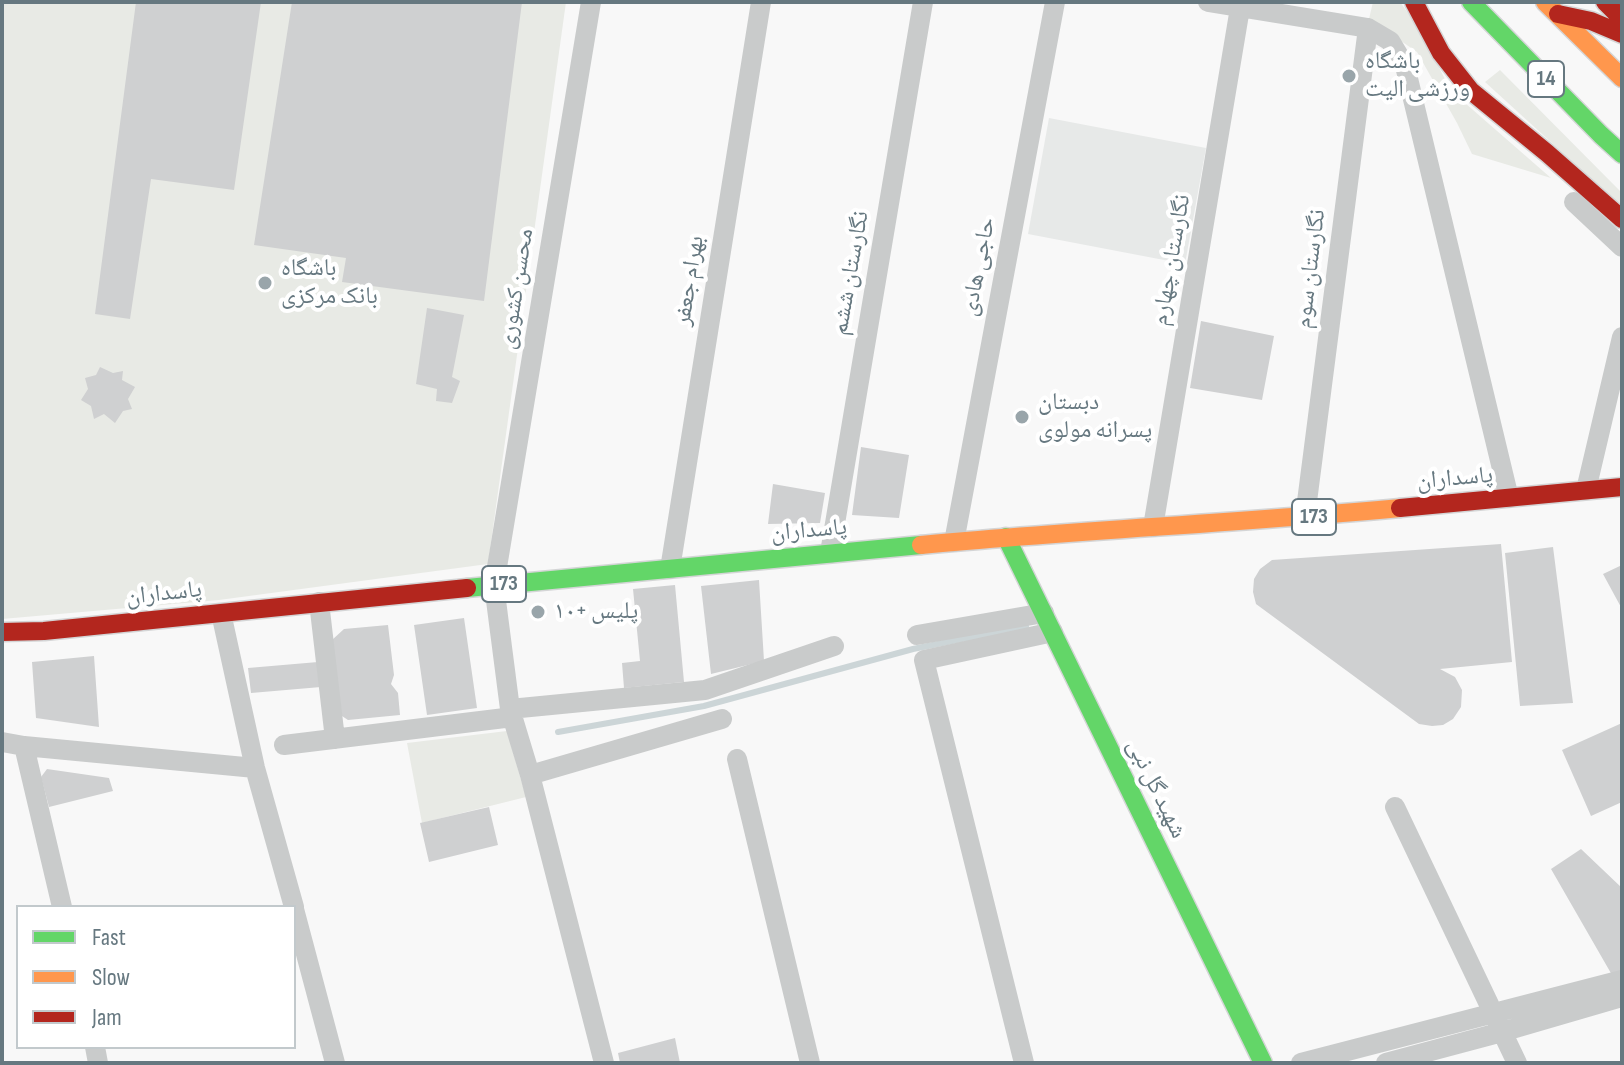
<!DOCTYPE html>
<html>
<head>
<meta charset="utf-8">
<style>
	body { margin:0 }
	#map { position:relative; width:1624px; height:1065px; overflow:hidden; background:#f8f8f8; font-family:"Sofia Sans Condensed",sans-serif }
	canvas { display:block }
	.frame { position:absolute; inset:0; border:4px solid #667880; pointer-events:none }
	.legend { position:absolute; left:16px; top:905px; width:280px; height:144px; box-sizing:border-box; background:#fff; border:2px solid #c2c9cc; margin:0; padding:10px 14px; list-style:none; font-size:24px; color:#667880 }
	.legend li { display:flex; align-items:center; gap:16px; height:40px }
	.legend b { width:40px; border:2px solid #c2c9cc }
</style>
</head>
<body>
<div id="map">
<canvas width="1624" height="1065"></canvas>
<div class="frame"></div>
<ul class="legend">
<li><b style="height:10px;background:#63d668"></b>Fast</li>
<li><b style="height:10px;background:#ff974d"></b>Slow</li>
<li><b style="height:10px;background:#b3261e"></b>Jam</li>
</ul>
</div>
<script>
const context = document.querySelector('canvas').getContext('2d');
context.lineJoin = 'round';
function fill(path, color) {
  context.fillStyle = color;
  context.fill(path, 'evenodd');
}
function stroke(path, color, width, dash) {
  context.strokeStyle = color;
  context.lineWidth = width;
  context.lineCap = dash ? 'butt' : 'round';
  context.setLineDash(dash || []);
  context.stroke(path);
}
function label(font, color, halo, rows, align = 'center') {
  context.font = font + ' "Sofia Sans Condensed","Noto Naskh Arabic",sans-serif';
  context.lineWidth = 8;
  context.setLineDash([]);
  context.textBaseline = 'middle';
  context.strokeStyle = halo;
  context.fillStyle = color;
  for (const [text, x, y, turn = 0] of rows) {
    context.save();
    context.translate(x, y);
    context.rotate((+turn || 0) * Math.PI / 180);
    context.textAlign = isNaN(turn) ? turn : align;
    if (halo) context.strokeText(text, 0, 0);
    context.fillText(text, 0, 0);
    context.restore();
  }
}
const built = new Path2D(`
	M1049,118L1206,148L1185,264L1028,234Z`);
const green = new Path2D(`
	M2,2H566L488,564L219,600L2,619Z
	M1373,2H1400L1419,28L1453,95L1465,103L1551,178L1472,154L1457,123L1417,52L1369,19Z
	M1500,70L1622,193V207L1485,82Z
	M507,731L526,797L422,823L407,743Z`);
const stream = new Path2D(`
	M558,732L704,706L913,649L1026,626`);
const building = new Path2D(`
	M136,2H261L234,190L151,179L130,319L95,314Z
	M292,2H522L484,301L342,282L346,258L254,245Z
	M427,308L464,315L452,377L460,381L452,403L436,401L437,389L416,384Z
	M1201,321L1274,336L1262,400L1190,388Z
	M100,367L113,373L123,371L122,380L135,387L128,399L132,409L123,411L115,423L104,414L94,419L91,406L81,400L88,389L85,378L96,375Z
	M861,447L909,455L899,518L852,515Z
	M773,484L825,493L820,523L768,524Z
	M1501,544L1512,662L1440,669L1455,677L1462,690L1461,707L1453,719L1443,725L1432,726L1419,724L1256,604L1253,592L1254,579L1260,569L1272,560Z
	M1553,547L1573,703L1520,706L1505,553Z
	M1622,565V609L1603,574Z
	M759,580L764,661L711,674L701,586Z
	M675,585L684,682L624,688L622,663L640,661L633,589Z
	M464,618L477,708L427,715L414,625Z
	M388,625L394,675L391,684L398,693L400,715L348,720L339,714L332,640L344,629Z
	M94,656L99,727L36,718L32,662Z
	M318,662L321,687L251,693L248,668Z
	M1622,723V802L1591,816L1562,750Z
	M47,769L109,778L113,791L49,807L41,777Z
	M489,807L498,845L429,862L420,823Z
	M1581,849L1622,888V972L1612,975L1551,869Z
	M675,1038L680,1063H620L618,1053Z`);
const street = new Path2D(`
	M591,2L494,585L510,709L530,775L604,1063
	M1208,2L1368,28L1390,41L1405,66L1509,498
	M1574,202L1622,247
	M1586,490L1622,337
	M1305,517L1368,28
	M1153,527L1241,2
	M954,542L1055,2
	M830,553L923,2
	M670,569L761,2
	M319,602L335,739
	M221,613L255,768L294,907
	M917,635L1044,613
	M510,709L705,690L834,646
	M2,742L24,746L255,768
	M284,745L513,717
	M24,746L62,907
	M737,759L810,1063
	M530,775L722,719
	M1395,807L1517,1063
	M294,909L335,1063
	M95,1047L98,1063
	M1024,1063L924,660L1053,632
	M1301,1063L1622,980
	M1386,1063L1502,1032L1622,997`);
const fast = new Path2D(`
	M1471,2L1601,135L1622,154
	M1006,537L1263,1063
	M467,588L921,545`);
const slow = new Path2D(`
	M1545,2L1622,78
	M921,545C1081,530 1241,523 1400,508`);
const jam = new Path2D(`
	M1414,2L1441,53L1471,91L1547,153L1622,219
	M1605,2L1622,19
	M1558,14L1591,21L1622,34
	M1400,508L1622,487
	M2,632L44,631L467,588`);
const markers = [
	[1349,76,8,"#99a5aa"],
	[265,283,8,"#99a5aa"],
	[1022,417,8,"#99a5aa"],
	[538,612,8,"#99a5aa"]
];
const shields = [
	[1546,79,36],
	[1314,517,44],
	[504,584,44]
];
const shieldNames = [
	["14",1546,79],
	["173",1314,517],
	["173",504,584]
];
const poiNames = [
	["باشگاه",1365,62],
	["ورزشی الیت",1365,90],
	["باشگاه",281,269],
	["بانک مرکزی",281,297],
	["دبستان",1038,403],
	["پسرانه مولوی",1038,431],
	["پلیس +۱۰",554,612]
];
const streetNames = [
	["نگارستان چهارم",1172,260,-80],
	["حاجی هادی",979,267,-79],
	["نگارستان سوم",1311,269,-83],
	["نگارستان ششم",851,273,-80],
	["بهرام جعفر",690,281,-81],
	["محسن کشوری",517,289,-81],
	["پاسداران",1455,479,-5],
	["پاسداران",809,531,-5],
	["پاسداران",164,594,-6],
	["شهید گل نبی",1156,789,64]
];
fill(built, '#e7e9e8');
fill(green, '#e8eae5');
stroke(stream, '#ccd5d7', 6);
fill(building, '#cfd0d1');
stroke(fast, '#d4d5d6', 21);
stroke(slow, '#d4d5d6', 21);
stroke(jam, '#d4d5d6', 21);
stroke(street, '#c9cbcb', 20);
stroke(fast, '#63d668', 18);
stroke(slow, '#ff974d', 18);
stroke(jam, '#b3261e', 18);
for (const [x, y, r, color] of markers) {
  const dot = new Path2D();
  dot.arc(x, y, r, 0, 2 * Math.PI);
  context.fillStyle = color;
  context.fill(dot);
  stroke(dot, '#fff', 3);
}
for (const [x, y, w] of shields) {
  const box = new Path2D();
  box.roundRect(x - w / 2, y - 18, w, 36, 6);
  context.fillStyle = '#fff';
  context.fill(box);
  stroke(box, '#667880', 2);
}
label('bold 22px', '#667880', null, shieldNames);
label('24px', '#667880', '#fff', poiNames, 'left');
label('24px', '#667880', '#fff', streetNames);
</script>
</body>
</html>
